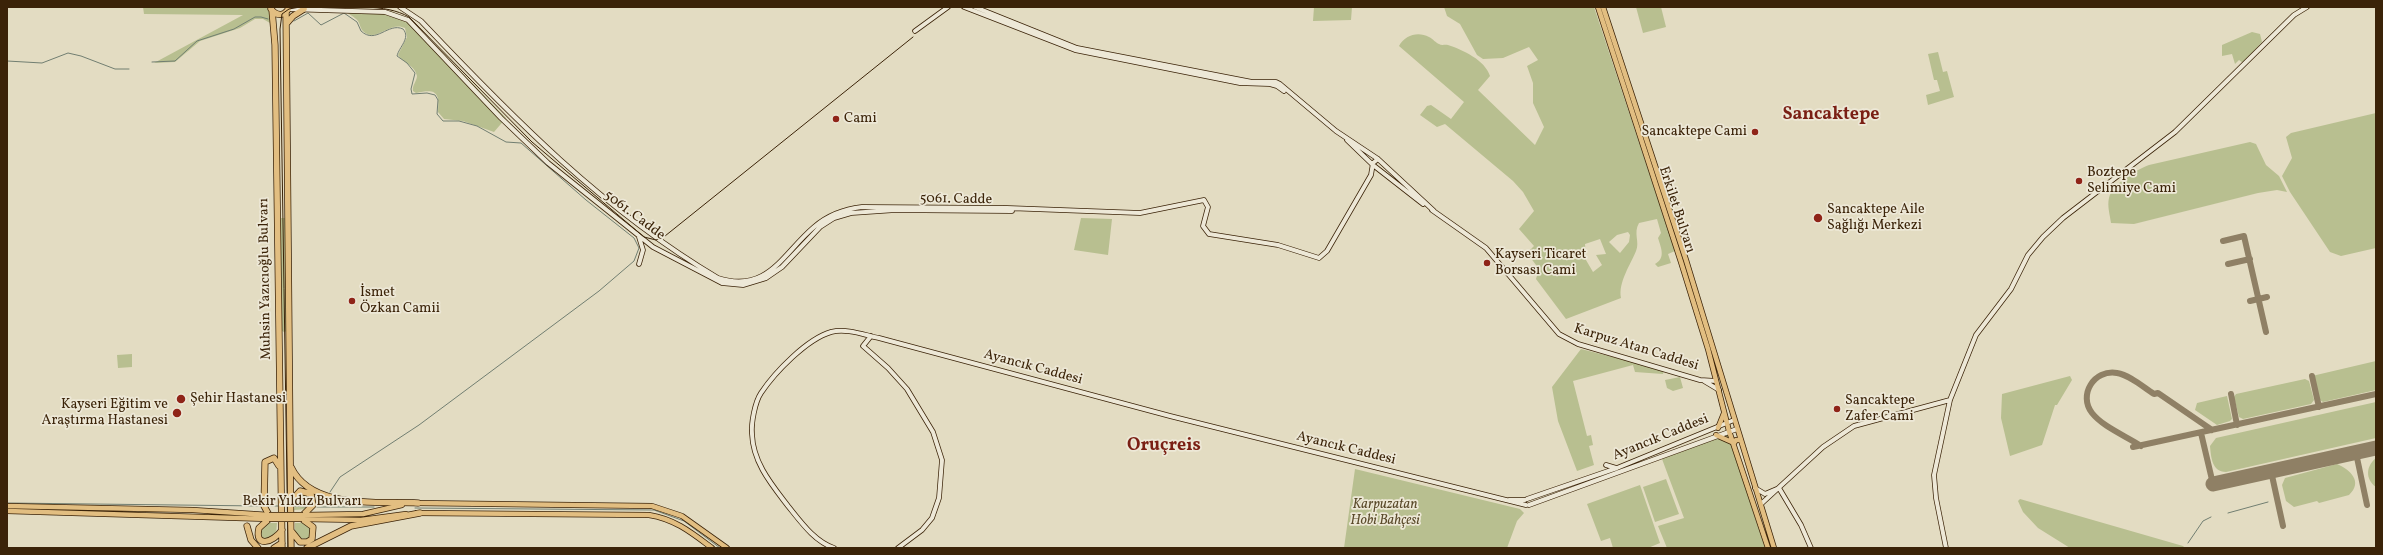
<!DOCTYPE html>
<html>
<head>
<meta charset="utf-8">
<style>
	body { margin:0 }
	#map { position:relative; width:2383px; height:555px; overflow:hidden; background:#e3dcc2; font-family:Vollkorn,serif }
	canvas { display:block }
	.frame { position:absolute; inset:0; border:8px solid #3b2308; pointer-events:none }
</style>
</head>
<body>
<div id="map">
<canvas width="2383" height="555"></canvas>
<div class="frame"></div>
</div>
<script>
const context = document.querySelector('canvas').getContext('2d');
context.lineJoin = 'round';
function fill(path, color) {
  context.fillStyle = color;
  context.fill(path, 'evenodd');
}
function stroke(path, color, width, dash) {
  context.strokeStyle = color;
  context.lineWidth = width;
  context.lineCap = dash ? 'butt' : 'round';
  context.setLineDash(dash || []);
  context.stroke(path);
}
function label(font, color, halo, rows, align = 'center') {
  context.font = font + ' Vollkorn,serif';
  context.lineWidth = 3.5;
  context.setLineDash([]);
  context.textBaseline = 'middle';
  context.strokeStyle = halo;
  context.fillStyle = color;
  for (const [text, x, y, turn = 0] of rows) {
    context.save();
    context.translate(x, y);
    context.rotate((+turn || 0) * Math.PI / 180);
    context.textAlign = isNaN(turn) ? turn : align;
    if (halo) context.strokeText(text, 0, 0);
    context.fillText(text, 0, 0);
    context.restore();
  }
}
const green = new Path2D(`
	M143,7H270V23L263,19H255L240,28L200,41L175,62L154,63L243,15L144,14Z
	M1314,7H1352L1351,20L1313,21Z
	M1444,7H1594L1675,251L1668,254L1671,263L1658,267L1655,264C1666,258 1661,248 1658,238L1661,233L1657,219L1639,223C1633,233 1640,242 1636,251C1631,264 1618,282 1621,298L1566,319L1536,279L1539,269L1527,253L1534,246L1519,229L1534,211L1523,192L1513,181L1445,124L1437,127L1420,115L1427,106L1431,105L1451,119L1464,102L1399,46C1405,35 1418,31 1429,37C1433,39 1436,43 1439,44C1442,46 1445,44 1448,45C1463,50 1485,60 1490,76L1478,90L1535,145L1544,127L1533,103V83L1527,66L1538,60L1529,47L1503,58L1483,59L1477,55L1460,24L1447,16ZM1628,232L1630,235L1629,242L1620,253L1609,242L1617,235ZM1600,239L1606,254L1596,255L1602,265L1593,272L1586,260L1585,244Z
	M1636,7H1661L1666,27L1643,33Z
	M344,10L391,11L411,20L506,118L494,132L463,121L444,119L438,112C440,91 435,89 416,93L413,91C412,85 417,81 417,76C415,65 403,63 398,55L407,37L405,28C390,20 374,45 362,30C360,27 360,24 358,21C355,17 348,14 344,10Z
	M2252,32L2260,34L2262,42L2243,63L2239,60L2235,64L2232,54L2222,56V45Z
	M1938,52L1943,72L1947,71L1954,97L1928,105L1926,95L1940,91L1937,80H1934L1928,54Z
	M2376,113V248L2341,256L2330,252L2290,192L2282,176L2292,158L2286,137L2291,133Z
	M2250,142L2256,144L2266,165L2279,176L2287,192L2277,190L2258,193L2134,224L2111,223C2110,215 2107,206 2109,198C2112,184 2136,170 2149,165Z
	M281,218H285L287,331L284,332L282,331L281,316Z
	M1081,218L1112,219L1108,255L1074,250Z
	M1581,349L1664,370L1663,374L1635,372L1633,365L1573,381L1587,436L1591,435L1593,445L1589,446L1594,465L1577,471L1558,421L1552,387Z
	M132,354V367L118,368L117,355Z
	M2376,361V390L2323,402L2320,400L2312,376Z
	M2070,376L2072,380L2057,405H2055L2042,445L2010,456L2001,418L2002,394Z
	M1680,377L1683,388L1673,391L1667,388L1665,380Z
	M2305,379L2309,381L2314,400L2311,404L2243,419L2239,417L2234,397L2236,394Z
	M2227,396L2232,419L2230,421L2217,425L2195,410L2197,403Z
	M2376,402V438L2226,472C2212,472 2211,457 2210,446L2216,438Z
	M1728,434L1765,548H1667L1658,526L1684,518L1662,459Z
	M2376,458V487C2365,479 2366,466 2376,458Z
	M2337,464C2351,470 2363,482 2349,495L2319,503L2317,501L2294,507L2286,501L2282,485L2285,478Z
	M1355,469L1520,509L1524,513L1517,521L1507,548H1344Z
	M1666,479L1679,514L1655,522L1643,487Z
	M1640,485L1660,543L1648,548H1613L1610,538L1601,541L1587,504Z
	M306,492L312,501L308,509L294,510L297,494Z
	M2020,499L2183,546L2185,548H2070L2038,528L2023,512L2018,501Z
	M267,523H277L276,534L271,539H264L259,532Z
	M295,523H307L310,526L312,534L308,539L298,538L295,533Z`);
const stream = new Path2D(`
	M294,21L308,13L321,25L344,13L357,22L361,31C376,45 388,22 403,29C411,38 399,47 397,56L407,63L415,73L411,89L412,94L427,93L435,95L438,100L437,114L443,121H459L477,126L506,142L521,143L586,200L634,238L639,248L634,261L599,291L419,425L340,477L330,492
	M7,61L42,63L68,53L81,56L115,69H129
	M152,62L175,61L197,41L234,29L255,17H261L268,19
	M7,503L261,506
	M266,506H279
	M292,506L307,507
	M322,506L326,500
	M317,507H374
	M415,508L654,510L684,521L720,548
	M2228,513L2268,502
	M2188,543L2203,521L2211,517`);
const taxiway = new Path2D(`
	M2223,241L2244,236L2266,332
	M2228,264L2250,259
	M2250,301L2267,297
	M2312,376L2319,407
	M2231,394L2237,425
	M2201,433L2213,484
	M2141,446C2126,436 2103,427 2092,413C2078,395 2094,369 2117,373C2130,375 2143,387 2154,394L2158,393L2212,430
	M2133,447L2376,394
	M2356,453L2367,505
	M2271,471L2283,526`);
const runway = new Path2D(`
	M2213,484L2376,448`);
const secondary = new Path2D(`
	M400,7L421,21C512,117 603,210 718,278C768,294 783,253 814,227C828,215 844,209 862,207L1007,208L1140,213L1204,200L1208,207L1203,226L1209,234L1278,245L1319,258L1327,251L1371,175L1373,163L1378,159
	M964,7L1075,50L1240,83L1270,84L1277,86L1284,91
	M975,7L1077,48L1252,82H1276L1280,84L1336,131L1378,159L1434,211
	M288,9L385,12L408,20L501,118L548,163L653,247L722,283L743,285L766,278L782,267L820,227L834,218L851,213L895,210L1012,211
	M915,31L948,7
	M1347,140L1373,165L1423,204
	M1432,210L1486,248L1559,334L1578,344L1700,380L1716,381
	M639,264L643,250L639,237
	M871,336L863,346L888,368L907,389L933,432L942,460L939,498L932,518L922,530L898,548
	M1704,381L1719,390
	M1606,465L1616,468
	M1755,488L1765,494L1779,488L1801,525L1811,548
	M1527,499L1617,468L1734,420
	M1509,500H1525
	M1761,504L1823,447L1854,426L1950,400
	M1529,505L1737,429
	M834,548C814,541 801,522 788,506C772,485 753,463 752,434C751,423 755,402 761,393C775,372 807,339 831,332C847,328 864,335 879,338L1170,416L1526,505
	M1946,548L1936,498L1934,475L1950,400L1976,335L2011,289L2028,255L2043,237L2063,218L2175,132L2294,15L2307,7`);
const primary = new Path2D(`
	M1598,7L1681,262L1708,349L1729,431L1768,548
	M1603,7L1686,260L1774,548
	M1718,428L1724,413
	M1716,435L1734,443L1736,440H1741
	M415,503L652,506L682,516L727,548
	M7,506L193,510L269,515
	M7,511L269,519
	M417,513L649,515C675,519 692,533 712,548
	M303,515L363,514L402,505
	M302,519L361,520L406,514`);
const highway = new Path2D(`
	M271,9C277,17 286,16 289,7
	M272,10L275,45L282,548
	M286,12L291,548
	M287,23L293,16L304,9
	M291,467C311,510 378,501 418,503
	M291,501L300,491L311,494L313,505L303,515
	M269,515L264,506L265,462L274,458L279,466
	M269,519L259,528C254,548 273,543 282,530
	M247,526L251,540L258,548
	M292,532L300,542H307L312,539L313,527L302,519
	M274,548L282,543
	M307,548L351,526L420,513`);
const tram = new Path2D(`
	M321,7C349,8 385,3 409,17L532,142L644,237L656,240L665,236L913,37
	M288,548L280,29L282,14L289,9L300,7`);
const primaryBridge = new Path2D(`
	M269,515H303
	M269,519H302`);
const markers = [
	[836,119,4,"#8f2418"],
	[1755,132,4,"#8f2418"],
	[2079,181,4,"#8f2418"],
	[1818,218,5,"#8f2418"],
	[1487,263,4,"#8f2418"],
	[352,301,4,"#8f2418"],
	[181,399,5,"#8f2418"],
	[1837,409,4,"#8f2418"],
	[177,413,5,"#8f2418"]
];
const poiNames = [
	["Cami",844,119],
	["Sancaktepe Cami",1747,132,"right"],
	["Boztepe",2087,173],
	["Selimiye Cami",2087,189],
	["Sancaktepe Aile",1827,210],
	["Sağlığı Merkezi",1827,226],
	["Kayseri Ticaret",1495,255],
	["Borsası Cami",1495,271],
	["İsmet",360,293],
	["Özkan Camii",360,309],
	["Şehir Hastanesi",190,399],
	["Sancaktepe",1845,401],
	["Zafer Cami",1845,417],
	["Kayseri Eğitim ve",168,405,"right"],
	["Araştırma Hastanesi",168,421,"right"]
];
const streetNames = [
	["5061. Cadde",956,200,1],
	["Erkilet Bulvarı",1676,210,72],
	["5061. Cadde",634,216,37],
	["Muhsin Yazıcıoğlu Bulvarı",266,279,-91],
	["Karpuz Atan Caddesi",1636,348,17],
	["Ayancık Caddesi",1033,368,15],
	["Ayancık Caddesi",1661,438,-22],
	["Ayancık Caddesi",1346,449,14],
	["Bekir Yıldız Bulvarı",302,502]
];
const parkNames = [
	["Karpuzatan",1385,505],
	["Hobi Bahçesi",1385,521]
];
const districtNames = [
	["Sancaktepe",1831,116],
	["Oruçreis",1164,447]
];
fill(green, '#b8bf90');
stroke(stream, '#717e71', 1);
stroke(taxiway, '#8f8065', 6);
stroke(runway, '#8f8065', 15);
stroke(secondary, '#3b2308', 5.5);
stroke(primary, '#3b2308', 6);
stroke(highway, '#3b2308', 7);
stroke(secondary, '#ede8d7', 4);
stroke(primary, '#e2be81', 4.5);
stroke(highway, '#e2be81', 5.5);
stroke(tram, '#3b2308', 1);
stroke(primaryBridge, '#3b2308', 6, []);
stroke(primaryBridge, '#e2be81', 4.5);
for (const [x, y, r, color] of markers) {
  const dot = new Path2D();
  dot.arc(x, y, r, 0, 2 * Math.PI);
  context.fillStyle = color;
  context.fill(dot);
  stroke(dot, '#ede8d7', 1.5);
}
label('14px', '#3b2308', '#ede8d7', poiNames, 'left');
label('14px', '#3b2308', '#ede8d7', streetNames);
label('italic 14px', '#5a4a2a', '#ede8d7', parkNames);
label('bold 18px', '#7a1f14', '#ede8d7', districtNames);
</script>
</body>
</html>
